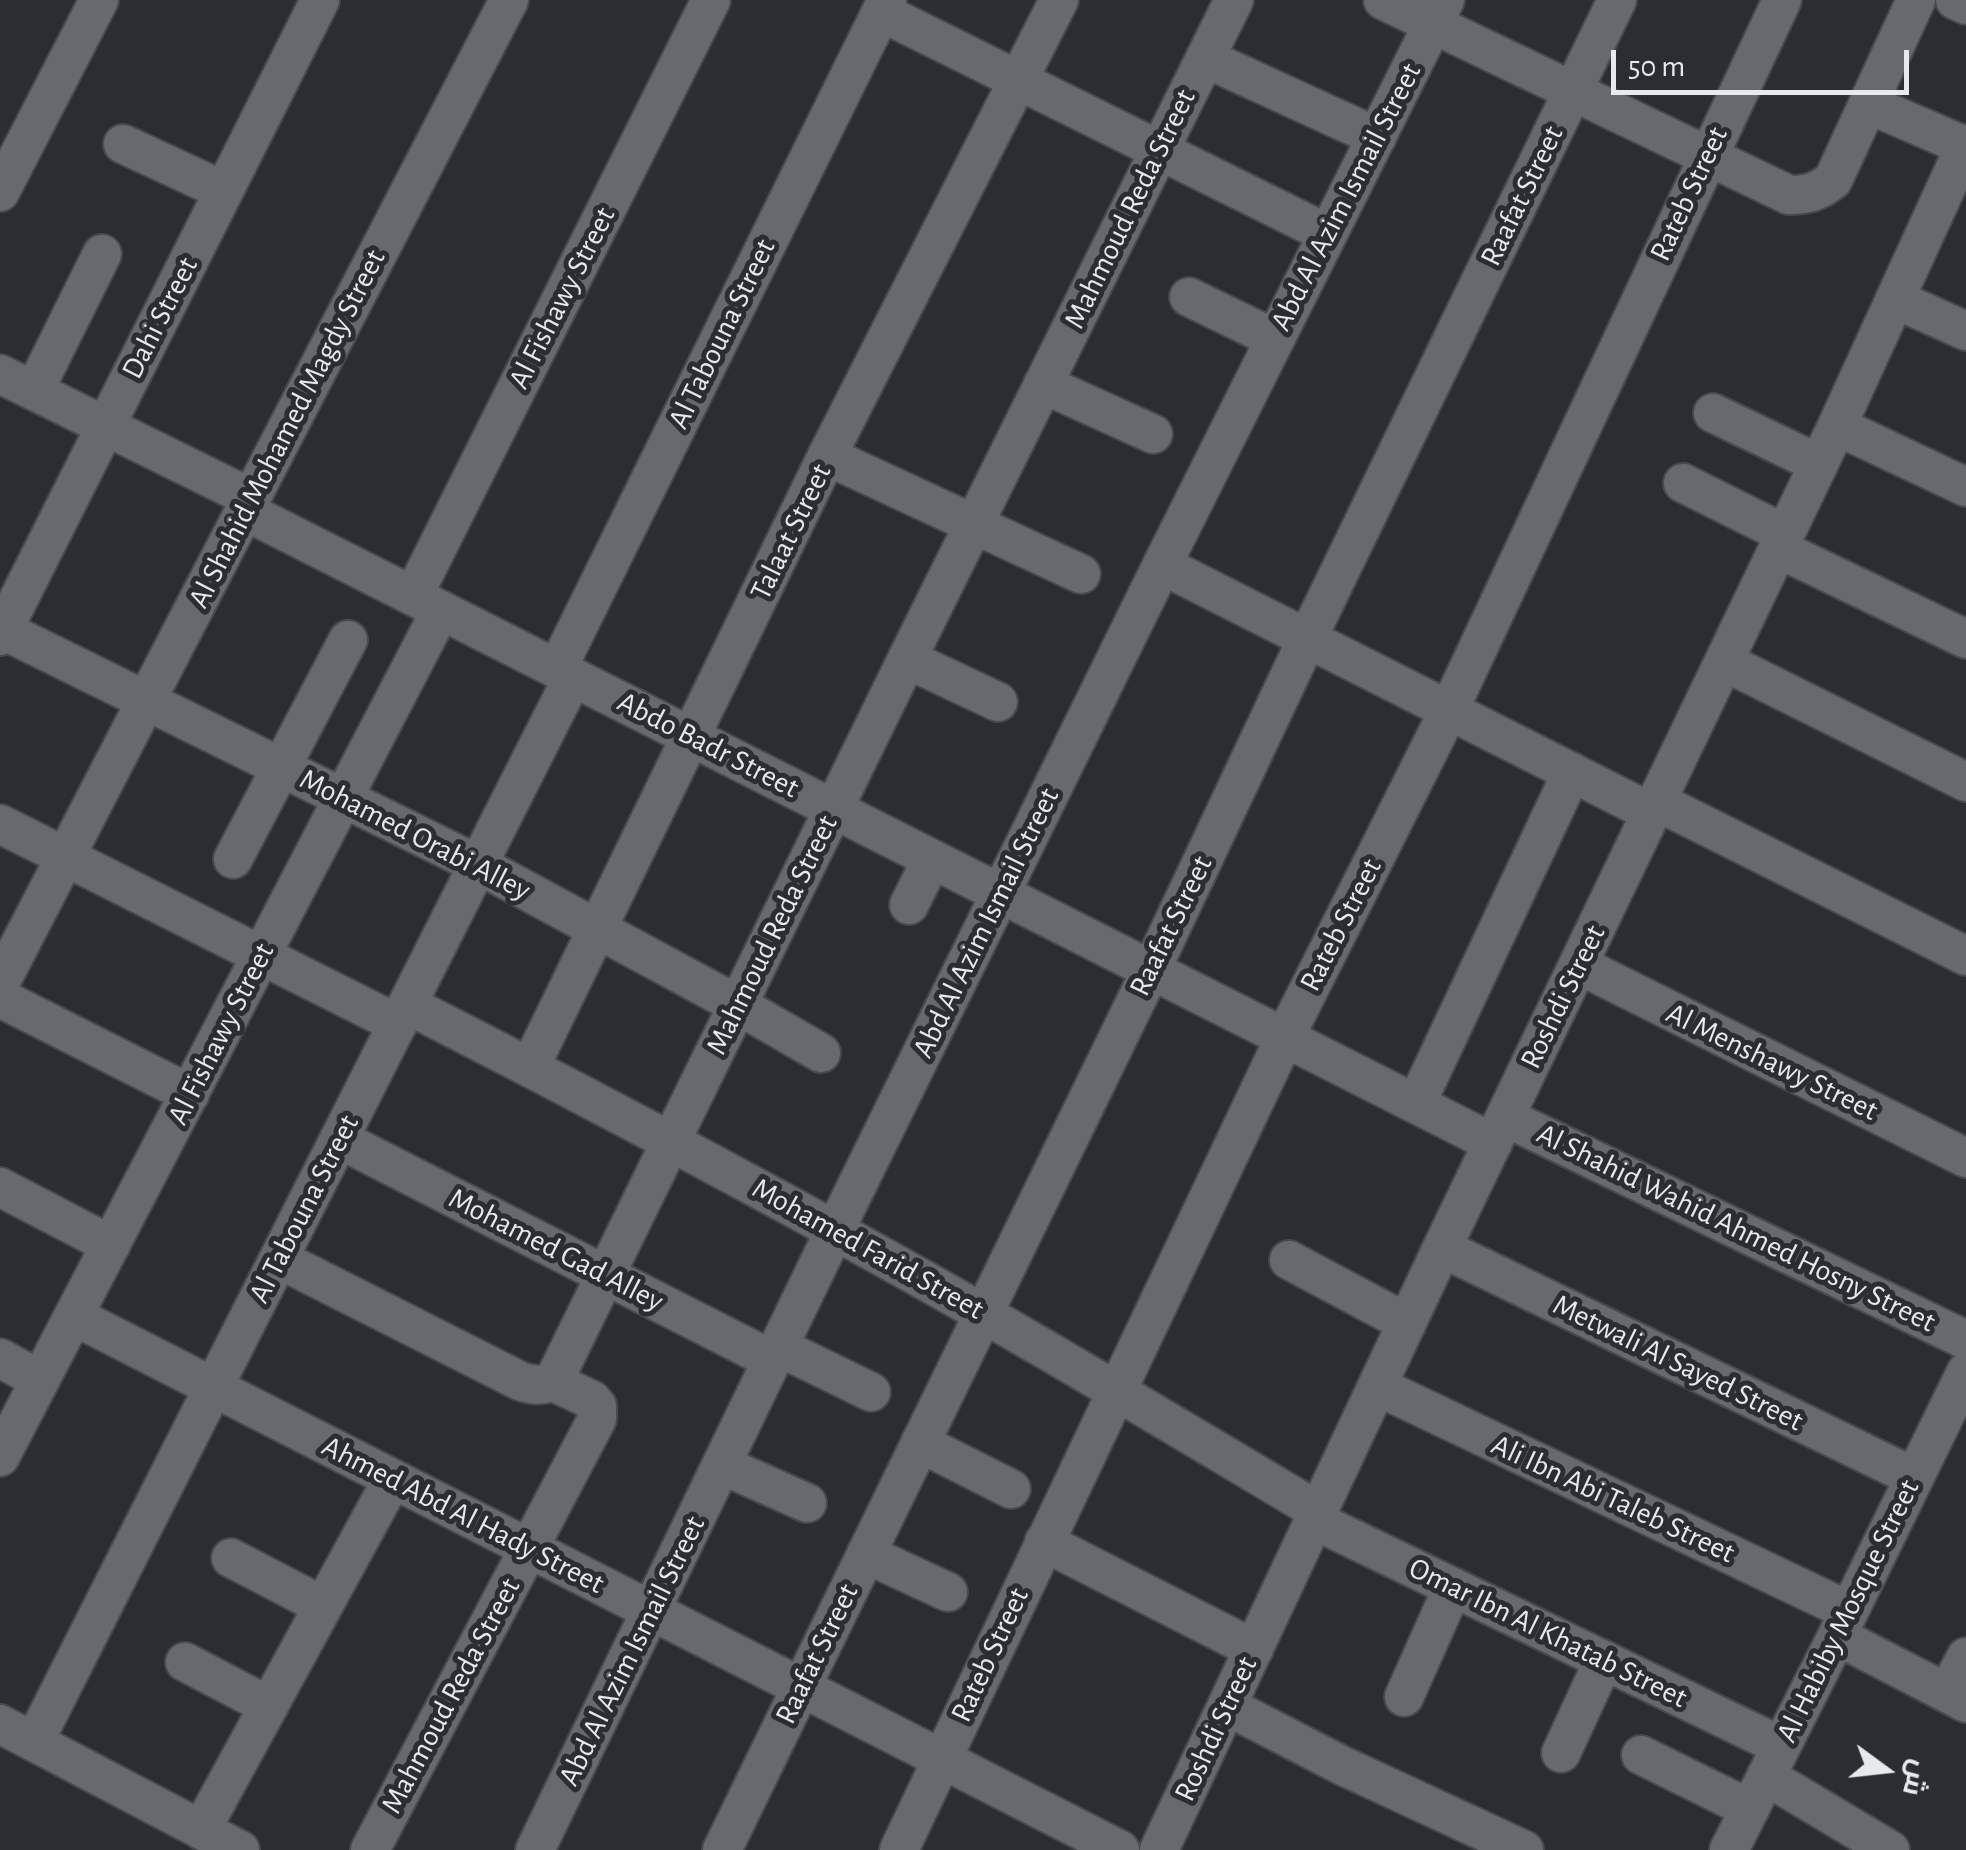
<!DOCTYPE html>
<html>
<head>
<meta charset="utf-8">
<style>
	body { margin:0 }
	#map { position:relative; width:1966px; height:1850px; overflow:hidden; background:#2c2d32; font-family:"Alegreya Sans",Cairo,sans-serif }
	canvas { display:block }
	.north { position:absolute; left:1836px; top:1720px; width:100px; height:100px; -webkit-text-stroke:8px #2c2d32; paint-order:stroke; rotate:105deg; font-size:28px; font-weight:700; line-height:40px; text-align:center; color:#e8e9ec }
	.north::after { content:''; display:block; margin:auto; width:35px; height:45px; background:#e8e9ec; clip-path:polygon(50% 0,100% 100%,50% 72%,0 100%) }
	.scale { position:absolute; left:1611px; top:50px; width:298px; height:45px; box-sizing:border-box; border:5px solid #e8e9ec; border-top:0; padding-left:12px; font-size:30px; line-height:35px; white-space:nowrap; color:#e8e9ec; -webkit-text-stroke:8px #2c2d32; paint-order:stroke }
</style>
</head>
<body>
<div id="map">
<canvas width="1966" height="1850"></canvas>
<div class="north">ش</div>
<div class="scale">50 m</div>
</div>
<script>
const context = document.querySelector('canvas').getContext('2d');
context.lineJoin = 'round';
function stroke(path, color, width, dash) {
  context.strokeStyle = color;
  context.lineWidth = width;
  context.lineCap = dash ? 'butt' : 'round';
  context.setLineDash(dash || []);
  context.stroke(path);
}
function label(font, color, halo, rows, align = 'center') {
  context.font = font + ' "Alegreya Sans",sans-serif';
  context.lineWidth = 10;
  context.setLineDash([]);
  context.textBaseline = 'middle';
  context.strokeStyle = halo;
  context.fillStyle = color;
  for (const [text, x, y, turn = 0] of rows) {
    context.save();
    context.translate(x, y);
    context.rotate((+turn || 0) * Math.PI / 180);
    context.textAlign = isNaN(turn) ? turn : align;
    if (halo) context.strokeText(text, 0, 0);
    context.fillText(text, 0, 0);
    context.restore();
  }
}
const minor = new Path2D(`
	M1383,0L1789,195C1807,195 1818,192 1833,180L1916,0
	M1955,0L1966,5
	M881,12L1328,234
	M1205,58L1377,137
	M1868,104L1965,146
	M123,144L224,191
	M0,192L99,0
	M1189,297L1275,339
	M1895,299L1966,331
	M0,374L251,498
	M1043,384L1153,434
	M34,391L102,254
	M1713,413L1819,464
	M1837,426L1966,487
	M827,456L1081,574
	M1683,483L1785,534
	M245,511L1493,1143
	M1779,549L1966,639
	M1162,565L1652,813
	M413,596L711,0
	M3,630L479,865L738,1005L821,1053
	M0,636L320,0
	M907,659L998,702
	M1725,662L1966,782
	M557,669L887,0
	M1658,802L1966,956
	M0,824L398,1024
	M233,859L348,640
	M909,905L932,859
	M1579,965L1966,1158
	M0,983L509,0
	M0,998L190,1094
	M408,1005C602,1104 795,1206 984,1314C1096,1378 1207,1445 1318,1511
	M530,1067L827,456L1059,0
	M1416,1104L1572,772
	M1505,1117L1966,1340
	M339,1139L772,1360
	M0,1187L111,1245
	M1442,1248L1914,1477
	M279,1259L520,1381C534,1386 543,1386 557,1380
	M1289,1260L1407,1323
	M74,1316L1120,1850
	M779,1347L871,1392
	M0,1358L40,1380
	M1377,1386L1849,1611
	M920,1443L1011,1489
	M0,1457L441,610
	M722,1465L807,1503
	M1314,1520L1781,1746
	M1044,1542L1254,1649
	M866,1554L948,1592
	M231,1558L323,1606
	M1837,1636L1966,1703
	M185,1662L269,1706
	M1947,1693L1966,1657
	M1404,1697L1453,1587
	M1227,1706L1341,1765L1524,1850
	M0,1724L240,1850
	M34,1742L573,677
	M1561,1753L1604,1660
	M1641,1755L1750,1809
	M1766,1776L1890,1850
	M201,1830L392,1480
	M370,1850L597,1419V1406L592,1400L560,1385L557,1374L907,659L1234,0
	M535,1850L835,1230L1162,565L1445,0
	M722,1850L1151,970L1307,639L1617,0
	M899,1850L1285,1037L1449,710L1782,0
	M1159,1850L1442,1248L1837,426L1966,144
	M1729,1850L1837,1636L1966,1372`);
const streetNames = [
	["Rateb Street",1689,194,-65],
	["Raafat Street",1522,196,-64],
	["Abd Al Azim Ismail Street",1346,197,-63],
	["Mahmoud Reda Street",1130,209,-64],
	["Al Fishawy Street",562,298,-63],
	["Dahi Street",160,318,-63],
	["Al Tabouna Street",722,334,-64],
	["Al Shahid Mohamed Magdy Street",287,429,-63],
	["Talaat Street",791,532,-64],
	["Abdo Badr Street",708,745,27],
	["Mohamed Orabi Alley",415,835,27],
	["Abd Al Azim Ismail Street",986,923,-64],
	["Rateb Street",1341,925,-63],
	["Raafat Street",1171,926,-64],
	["Mahmoud Reda Street",772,935,-64],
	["Roshdi Street",1563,997,-64],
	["Al Fishawy Street",221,1034,-63],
	["Al Menshawy Street",1772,1062,26],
	["Al Tabouna Street",304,1209,-63],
	["Al Shahid Wahid Ahmed Hosny Street",1736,1228,26],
	["Mohamed Farid Street",868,1249,29],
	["Mohamed Gad Alley",556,1250,27],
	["Metwali Al Sayed Street",1678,1363,26],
	["Ali Ibn Abi Taleb Street",1613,1499,25],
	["Ahmed Abd Al Hady Street",463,1515,27],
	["Al Habiby Mosque Street",1848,1611,-64],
	["Omar Ibn Al Khatab Street",1548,1633,26],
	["Abd Al Azim Ismail Street",632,1651,-64],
	["Raafat Street",817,1654,-64],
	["Rateb Street",990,1655,-65],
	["Mahmoud Reda Street",451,1696,-62],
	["Roshdi Street",1216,1729,-65]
];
stroke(minor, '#48494c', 42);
stroke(minor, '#67696e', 38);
label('30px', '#e8e9ec', '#2c2d32', streetNames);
</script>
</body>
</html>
